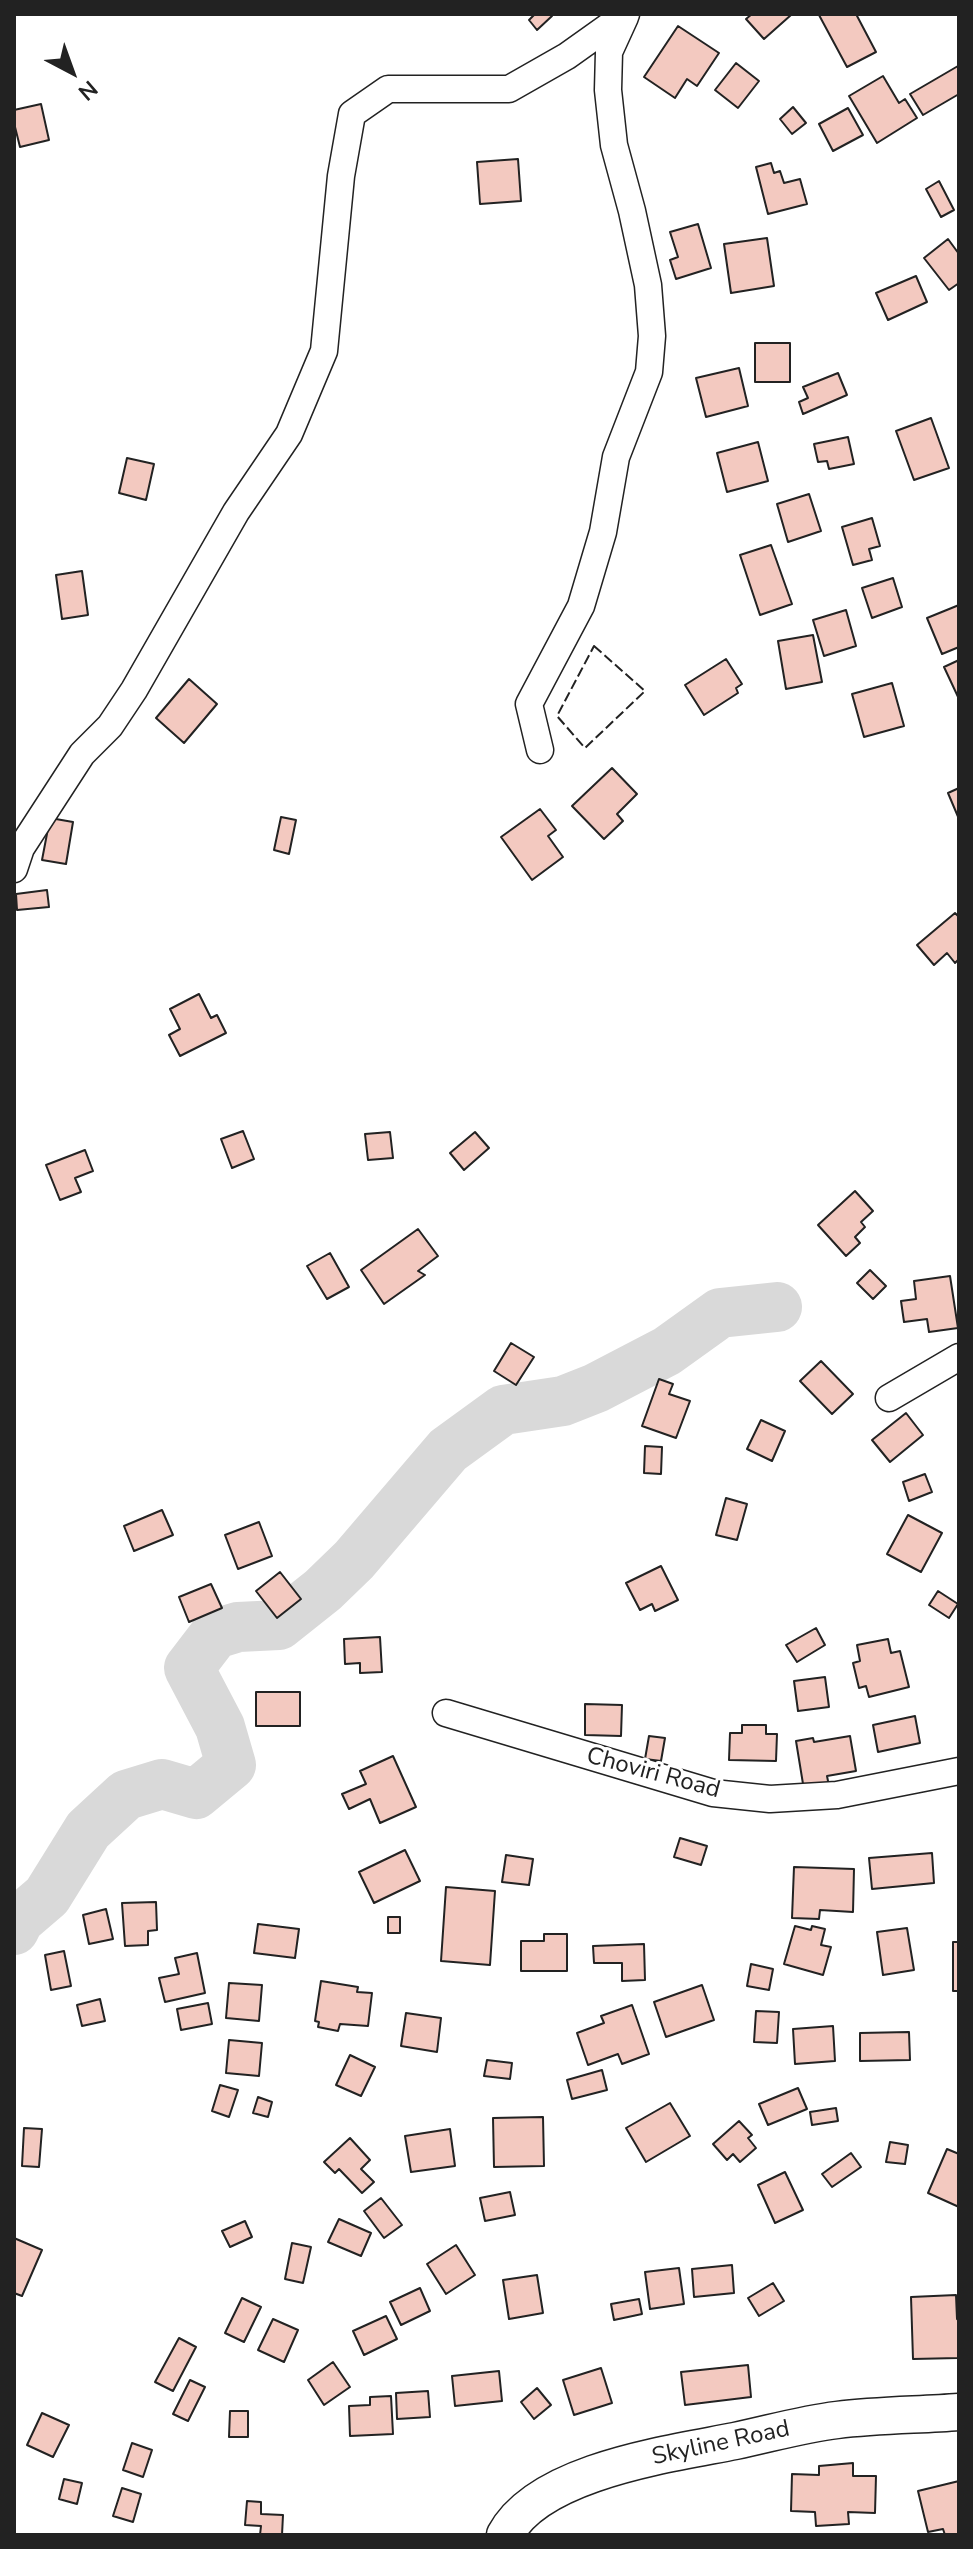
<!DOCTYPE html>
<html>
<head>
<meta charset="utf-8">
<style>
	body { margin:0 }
	#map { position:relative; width:973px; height:2549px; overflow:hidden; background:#fff; font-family:"Nunito Sans",sans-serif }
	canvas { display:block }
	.frame { position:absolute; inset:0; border:16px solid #222; pointer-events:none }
	.north { position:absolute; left:32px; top:32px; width:80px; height:80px; -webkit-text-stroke:6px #fff; paint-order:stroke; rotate:139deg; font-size:22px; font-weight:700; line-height:32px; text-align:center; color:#222 }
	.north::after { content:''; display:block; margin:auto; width:28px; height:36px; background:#222; clip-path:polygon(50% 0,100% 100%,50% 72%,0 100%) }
</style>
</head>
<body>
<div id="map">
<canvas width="973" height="2549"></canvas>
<div class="frame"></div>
<div class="north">N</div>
</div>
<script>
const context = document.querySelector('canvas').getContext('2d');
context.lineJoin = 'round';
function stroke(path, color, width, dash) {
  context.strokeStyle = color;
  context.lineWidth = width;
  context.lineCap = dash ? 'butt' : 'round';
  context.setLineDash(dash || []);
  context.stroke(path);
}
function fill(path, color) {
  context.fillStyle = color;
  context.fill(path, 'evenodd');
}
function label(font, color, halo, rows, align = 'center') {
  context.font = font + ' "Nunito Sans",sans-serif';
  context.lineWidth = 6;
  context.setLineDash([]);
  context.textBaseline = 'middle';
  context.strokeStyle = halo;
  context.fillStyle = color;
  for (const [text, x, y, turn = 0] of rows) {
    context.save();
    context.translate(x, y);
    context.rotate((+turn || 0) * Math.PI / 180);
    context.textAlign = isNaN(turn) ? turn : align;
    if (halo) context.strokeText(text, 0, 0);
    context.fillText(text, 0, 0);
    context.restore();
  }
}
const river = new Path2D(`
	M14,1930L19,1920L47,1896L88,1830L126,1795L162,1784L196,1794L231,1765L220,1727L189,1668L215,1634L238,1627L279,1625L323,1590L354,1560L448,1450L503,1410L563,1401L596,1388L667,1351L720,1313L777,1307`);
const building = new Path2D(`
	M535,14H550L552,16L537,30L529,20Z
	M752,14H790L791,15L764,39L746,19Z
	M856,14L876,52L847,67L819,15Z
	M678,26L719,53L697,86L687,79L675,98L644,77Z
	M736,63L759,81L738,108L715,90Z
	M958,66L959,94L923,115L910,94Z
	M883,76L899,103L905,99L917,118L877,143L849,96Z
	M41,104L49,140L20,147L14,123V110Z
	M793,107L806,123L792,134L780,119Z
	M848,108L863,135L833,151L819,124Z
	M518,159L521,201L480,204L477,162Z
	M771,163L774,173L780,171L784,183L800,179L807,204L768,214L756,167Z
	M939,181L954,210L941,217L926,189Z
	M698,224L711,268L676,279L670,260L678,257L670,232Z
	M767,238L774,286L731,293L724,244Z
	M948,239L959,254V283L949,290L924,258Z
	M916,276L927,302L888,320L876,293Z
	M755,343H790V382H755Z
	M739,368L748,406L706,417L696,378Z
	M838,373L847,395L803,414L799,402L808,398L803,387Z
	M931,418L949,468L914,480L896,431Z
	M848,437L854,464L829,469L827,461L818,462L814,444Z
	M758,442L768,481L727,492L717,453Z
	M127,458L154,464L146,500L119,493Z
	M809,494L821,531L788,542L777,504Z
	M872,518L880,546L869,549L872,560L853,565L842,527Z
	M771,545L792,604L760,615L740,555Z
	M82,571L88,615L62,619L56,575Z
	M893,578L902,607L872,618L862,588Z
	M959,605V647L942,654L927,618Z
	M846,610L856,646L824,656L813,620Z
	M813,635L822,682L786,689L778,641Z
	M726,659L742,684L736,688L738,693L704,715L685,685Z
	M959,660V699L944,667Z
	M189,679L217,704L184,743L156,718Z
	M892,683L904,726L864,737L852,694Z
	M612,768L637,794L617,814L623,821L604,839L572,806Z
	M959,788V819L948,793Z
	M540,809L556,830L548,836L563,857L532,880L501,837Z
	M281,817L296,820L289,854L274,850Z
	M50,818L73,822L66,864L42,860Z
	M47,890L49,907L17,910L16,894Z
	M955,913L959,917V959L955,963L947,953L934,965L917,945Z
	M199,994L211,1018L217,1015L226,1033L180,1056L169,1035L180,1029L170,1009Z
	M243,1131L254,1159L232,1168L221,1139Z
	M390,1132L393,1158L368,1160L365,1134Z
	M475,1132L489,1148L464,1170L450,1153Z
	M85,1150L93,1171L75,1178L81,1192L60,1200L46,1165Z
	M855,1191L873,1211L861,1222L865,1227L855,1237L860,1243L846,1256L818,1225Z
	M418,1229L438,1256L418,1271L425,1275L384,1304L361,1270Z
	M330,1253L349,1287L327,1299L307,1266Z
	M870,1270L886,1286L873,1299L857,1283Z
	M950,1276L958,1328L929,1332L927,1319L904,1322L901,1301L916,1299L914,1281Z
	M511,1343L534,1357L516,1385L494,1371Z
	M821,1361L853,1394L832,1414L800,1381Z
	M659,1379L673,1384L669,1394L690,1401L676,1438L642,1426Z
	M906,1413L923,1435L890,1462L872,1440Z
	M761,1420L785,1431L772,1461L747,1449Z
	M645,1446L662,1447L661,1474L644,1473Z
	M925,1474L932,1492L909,1501L903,1482Z
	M726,1498L747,1504L737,1540L716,1535Z
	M162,1510L173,1535L134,1551L124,1526Z
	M908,1515L942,1533L921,1572L887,1554Z
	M259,1522L272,1556L238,1569L225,1535Z
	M661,1566L678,1600L655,1611L652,1604L640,1610L626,1583Z
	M280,1572L301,1599L277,1618L256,1591Z
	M211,1584L222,1608L189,1622L179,1597Z
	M938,1591L958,1604L949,1618L929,1605Z
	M816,1628L825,1645L797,1662L786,1645Z
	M380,1637L382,1672L360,1673V1663L345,1664L344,1639Z
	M888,1639L891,1653L900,1651L909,1687L869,1697L866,1686L859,1688L853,1663L860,1661L857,1645Z
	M825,1677L829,1707L798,1711L794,1681Z
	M256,1692H300V1726H256Z
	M585,1704L622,1705L621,1736L585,1735Z
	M915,1716L920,1743L878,1752L873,1725Z
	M742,1725H766V1734H777L776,1761L729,1760L730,1733H742Z
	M649,1736L665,1738L661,1761L645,1759Z
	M850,1736L856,1771L827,1776L829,1786L804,1790L796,1741L813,1738L814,1742Z
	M393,1756L416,1807L380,1823L370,1799L349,1809L342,1794L366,1784L360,1771Z
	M680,1838L707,1846L701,1865L674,1857Z
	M405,1850L420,1881L374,1903L359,1872Z
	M932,1853L934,1883L872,1889L869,1858Z
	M506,1855L533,1859L529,1885L502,1882Z
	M794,1867L854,1869L853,1912L820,1910L819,1919L792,1918Z
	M446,1887L495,1891L490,1965L441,1961Z
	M156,1902L157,1930L148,1931V1945L125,1946L122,1903Z
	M106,1909L113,1939L89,1944L83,1915Z
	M388,1917H400V1933H388Z
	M258,1924L299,1929L295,1958L254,1953Z
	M795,1926L811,1930L812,1926L825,1929L821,1945L831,1947L823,1975L784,1964Z
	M907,1928L914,1970L883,1975L877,1932Z
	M544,1934H567V1971H521V1941H544Z
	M953,1942H959V1991H953Z
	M644,1944L645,1980L622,1981V1963H594L593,1946Z
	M64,1951L71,1986L51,1990L45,1955Z
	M197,1953L205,1993L165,2002L159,1978L179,1974L175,1958Z
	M751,1964L773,1969L769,1990L747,1986Z
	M321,1981L358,1987L357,1992L372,1993L368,2026L340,2024L338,2031L318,2027L319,2022L315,2021Z
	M229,1983L262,1985L259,2021L226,2018Z
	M702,1985L714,2020L666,2037L654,2002Z
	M100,1999L105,2021L82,2026L77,2005Z
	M208,2003L212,2024L181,2030L177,2009Z
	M632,2005L649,2054L622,2064L618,2054L588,2065L577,2033L604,2023L601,2016Z
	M756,2011L779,2012L777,2043L754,2042Z
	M406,2013L441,2018L437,2052L401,2046Z
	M833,2026L835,2061L795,2064L793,2029Z
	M909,2032L910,2060L860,2061V2033Z
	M229,2040L262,2043L259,2076L226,2073Z
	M350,2055L375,2067L361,2096L336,2085Z
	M487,2060L512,2063L510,2079L484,2076Z
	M602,2070L607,2090L572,2099L567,2080Z
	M220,2085L238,2090L229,2117L212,2111Z
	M798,2088L807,2109L768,2125L759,2104Z
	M258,2097L272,2102L268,2117L253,2113Z
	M670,2103L690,2136L646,2162L626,2128Z
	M836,2108L838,2121L812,2125L810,2112Z
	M543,2117L544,2166L494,2167L493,2118Z
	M739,2121L752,2135L748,2138L756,2148L740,2162L733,2154L727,2160L713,2144Z
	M24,2128L42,2129L39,2167L22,2166Z
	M450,2129L455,2166L411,2172L405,2136Z
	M350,2138L370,2160L361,2169L374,2182L362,2193L339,2169L335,2173L324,2162Z
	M890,2142L908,2145L905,2164L886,2162Z
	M947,2149L959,2154V2207L928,2193Z
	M851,2153L861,2167L832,2187L822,2174Z
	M785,2172L803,2210L775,2223L758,2185Z
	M510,2192L515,2215L485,2221L480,2198Z
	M381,2198L402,2225L384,2238L364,2211Z
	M339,2219L371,2233L361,2256L328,2242Z
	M245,2221L252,2237L230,2247L222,2231Z
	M14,2238L42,2250L22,2296L14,2293Z
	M292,2243L311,2247L303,2283L285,2279Z
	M456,2245L475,2275L446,2294L427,2264Z
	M732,2265L734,2293L694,2297L692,2269Z
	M679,2268L684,2304L650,2309L645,2272Z
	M537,2275L543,2313L509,2319L503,2280Z
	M773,2283L784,2301L759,2316L748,2298Z
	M420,2288L430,2311L401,2325L390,2302Z
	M956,2295L957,2319L959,2320L958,2358L913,2359L911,2297Z
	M242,2298L261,2307L244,2342L225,2333Z
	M639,2299L642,2314L614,2320L611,2304Z
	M386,2316L397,2339L364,2355L353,2331Z
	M273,2319L298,2330L284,2362L258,2350Z
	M179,2338L196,2347L173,2391L155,2382Z
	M333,2362L350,2387L324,2405L308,2380Z
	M748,2365L751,2397L685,2405L681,2372Z
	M601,2368L612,2403L574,2415L563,2380Z
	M499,2371L502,2401L455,2406L452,2376Z
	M190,2380L205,2387L188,2421L173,2414Z
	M537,2388L551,2405L534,2419L521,2402Z
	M428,2391L430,2417L397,2419L396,2393Z
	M391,2396L393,2434L350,2436L349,2406L370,2405V2397Z
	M230,2411H248V2437H229Z
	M42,2413L69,2425L53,2457L27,2445Z
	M132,2443L152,2450L143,2477L123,2470Z
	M853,2463V2476H876L875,2513L848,2512L849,2524L816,2526L815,2512L791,2511L792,2474L819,2475V2466Z
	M64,2479L82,2483L77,2504L59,2499Z
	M959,2481V2535H945L943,2529L928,2532L918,2491Z
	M122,2488L141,2494L133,2522L113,2516Z
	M247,2501L261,2502V2514L283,2515L282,2535H260L261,2526L245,2525Z`);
const street = new Path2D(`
	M540,750L529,704L581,606L603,532L616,457L649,372L652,336L648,285L632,211L614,145L608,90L609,52L625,17
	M14,869L21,848L82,754L110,726L134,690L236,512L289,434L324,351L341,176L352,114L388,89H509L567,56L626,14
	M889,1398L959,1357
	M446,1713L713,1793L770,1799L837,1795L959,1771`);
const secondary = new Path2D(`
	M505,2535C539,2471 670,2454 735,2441C769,2434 803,2424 837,2420C877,2415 919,2415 959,2412`);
const fence = new Path2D(`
	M594,646L645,691L585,748L557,716Z`);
const streetNames = [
	["Choviri Road",653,1774,15],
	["Skyline Road",721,2444,-12]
];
stroke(river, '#d9d9d9', 50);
fill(building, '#f3c9c0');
stroke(building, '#222', 2);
stroke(street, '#222', 29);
stroke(secondary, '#222', 39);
stroke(street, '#fff', 26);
stroke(secondary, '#fff', 36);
stroke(fence, '#222', 2, [10, 4]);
label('24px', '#222', '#fff', streetNames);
</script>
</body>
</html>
